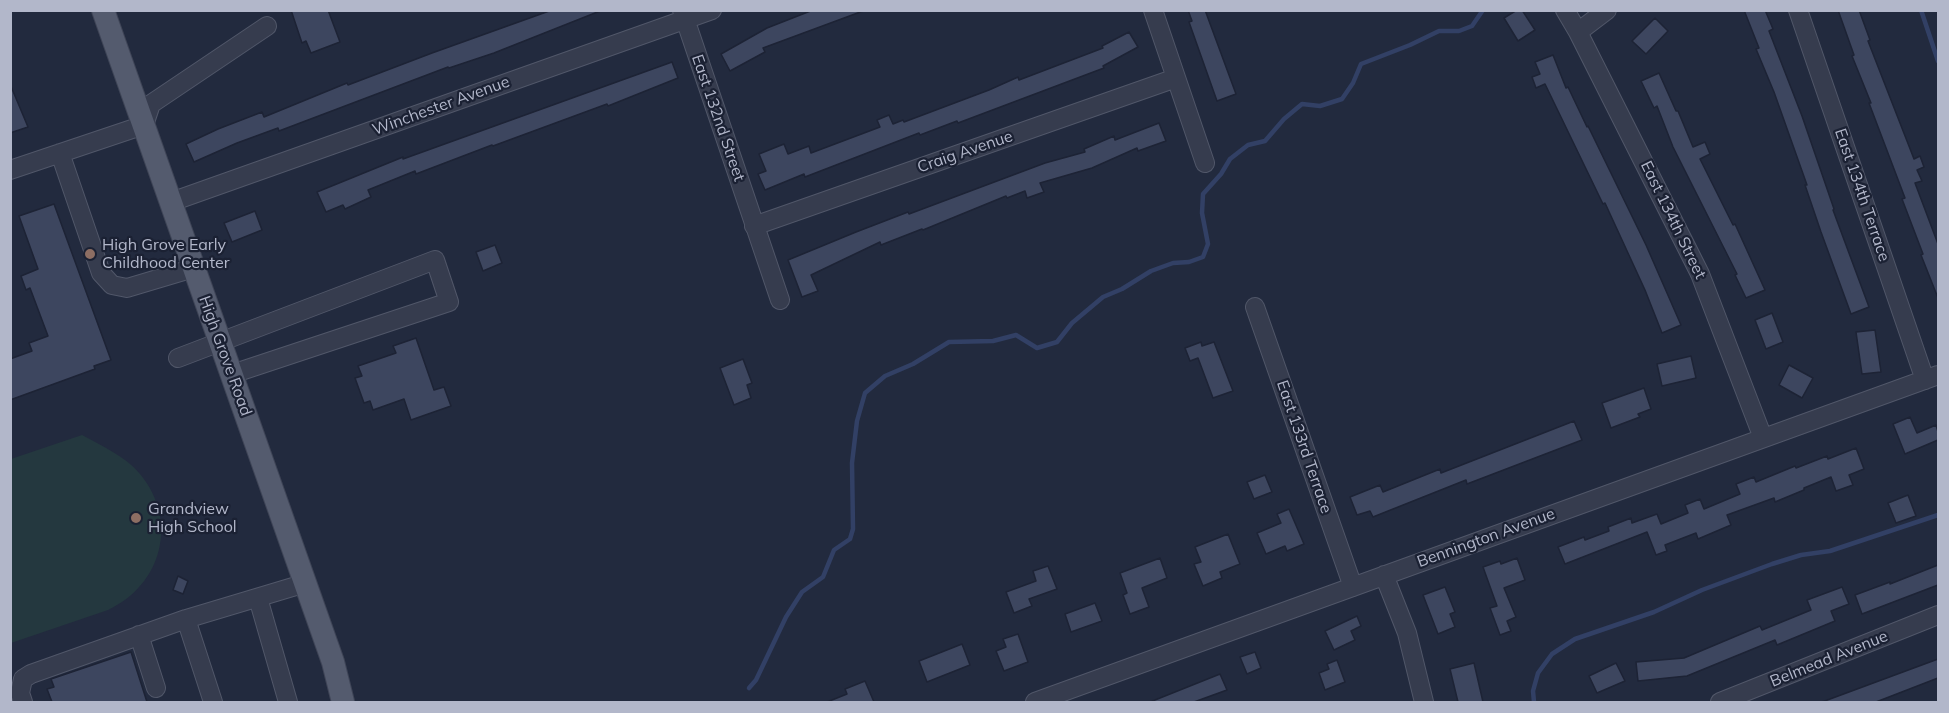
<!DOCTYPE html>
<html>
<head>
<meta charset="utf-8">
<style>
	body { margin:0 }
	#map { position:relative; width:1949px; height:713px; overflow:hidden; background:#222a3e; font-family:Mulish,sans-serif }
	canvas { display:block }
	.frame { position:absolute; inset:0; border:12px solid #b2b7ca; pointer-events:none }
</style>
</head>
<body>
<div id="map">
<canvas width="1949" height="713"></canvas>
<div class="frame"></div>
</div>
<script>
const context = document.querySelector('canvas').getContext('2d');
context.lineJoin = 'round';
function fill(path, color) {
  context.fillStyle = color;
  context.fill(path, 'evenodd');
}
function stroke(path, color, width, dash) {
  context.strokeStyle = color;
  context.lineWidth = width;
  context.lineCap = dash ? 'butt' : 'round';
  context.setLineDash(dash || []);
  context.stroke(path);
}
function label(font, color, halo, rows, align = 'center') {
  context.font = font + ' Mulish,sans-serif';
  context.lineWidth = 4.5;
  context.setLineDash([]);
  context.textBaseline = 'middle';
  context.strokeStyle = halo;
  context.fillStyle = color;
  for (const [text, x, y, turn = 0] of rows) {
    context.save();
    context.translate(x, y);
    context.rotate((+turn || 0) * Math.PI / 180);
    context.textAlign = isNaN(turn) ? turn : align;
    if (halo) context.strokeText(text, 0, 0);
    context.fillText(text, 0, 0);
    context.restore();
  }
}
const green = new Path2D(`
	M82,435C102,446 125,456 140,474C179,521 162,585 108,610L11,643V459Z`);
const stream = new Path2D(`
	M1921,10L1938,61
	M749,688L756,680L786,617L802,592L823,577L834,550L850,539L853,529L852,463L857,421L865,393L885,376L913,364L949,342L993,341L1016,335L1037,348L1057,342L1072,323L1103,297L1122,289L1151,271L1173,263L1189,262L1203,257L1208,244L1202,213L1203,194L1221,174L1230,159L1248,145L1265,141L1284,119L1302,104L1320,106L1342,99L1353,83L1361,64L1410,45L1439,31H1459L1472,26L1483,10
	M1534,702L1533,691L1538,673L1552,654L1575,639L1654,612L1702,590L1772,564L1801,555L1830,551L1938,515`);
const building = new Path2D(`
	M291,10H328L340,42L311,53L306,41L302,43Z
	M552,10L600,11L494,53L449,68L448,67L279,131L278,128L237,143L194,162L186,144L218,129L262,112L264,117L347,83L348,85L432,53Z
	M813,10L863,11L763,48L765,52L730,71L721,54L767,28Z
	M1188,10H1205L1236,94L1217,101L1189,22L1192,21Z
	M1517,10H1522L1535,30L1518,41L1504,18Z
	M1744,10H1765L1773,29L1769,31L1802,116L1834,209L1833,210L1869,307L1851,314L1821,232L1805,185H1807L1774,92L1756,49L1759,48Z
	M1838,10H1859L1870,40L1868,41L1907,141L1914,159L1920,156L1924,167L1917,170L1922,181L1915,183L1938,244V298L1921,255L1923,254L1902,199L1905,198L1869,103H1871L1852,56L1854,55Z
	M1655,18L1668,31L1646,54L1632,41Z
	M1129,32L1138,47L1103,66L1104,68L958,123L957,121L920,135L919,133L805,177L804,174L765,190L758,174L766,171L759,154L784,144L788,154L809,146L811,153L880,127L877,120L889,115L893,124L903,120L904,122L989,90L1018,77L1019,80L1103,48L1102,46Z
	M1553,55L1566,88L1568,87L1587,127L1588,126L1646,245L1681,325L1662,333L1645,290L1605,203L1603,204L1545,84L1536,88L1532,77L1540,74L1535,62Z
	M672,62L678,78L608,106L607,104L493,146L492,145L416,174L415,171L368,190L371,197L345,209L343,205L326,212L317,192L403,157V159Z
	M1659,73L1676,111H1678L1693,147L1705,142L1710,154L1700,159L1733,225L1735,224L1765,290L1746,298L1735,275L1737,274L1673,147L1657,106L1654,108L1641,81Z
	M10,84L28,127L10,133Z
	M1159,123L1166,141L1138,151L1137,148L1092,168L1040,183L1044,192L1027,198L1025,191L1007,198L1006,196L923,230L922,229L881,245L880,242L811,275L818,291L802,297L788,260L856,232L908,212L909,214L1045,163L1085,152L1084,149L1114,136L1115,140Z
	M54,204L111,360L94,366L95,369L10,400V359L32,351L29,343L48,336L30,288L26,290L21,276L38,269L19,216Z
	M255,211L262,230L232,242L224,223Z
	M495,245L502,263L483,271L476,252Z
	M1772,313L1783,342L1766,349L1755,320Z
	M1875,330L1881,372L1862,374L1856,332Z
	M416,338L434,390L444,387L451,406L411,420L404,399L373,410L370,401L364,403L355,378L362,376L358,366L396,353L393,346Z
	M1201,342L1202,346L1214,342L1233,391L1213,398L1198,358L1190,361L1185,348Z
	M1691,356L1696,378L1662,386L1657,364Z
	M743,359L752,383L747,385L751,398L734,405L720,368Z
	M1789,365L1813,378L1802,398L1779,385Z
	M1644,388L1651,409L1638,414L1640,417L1611,428L1602,403Z
	M1910,417L1917,433L1936,425L1938,432V440L1905,454L1893,424Z
	M1574,421L1582,440L1467,484L1466,480L1373,517L1370,511L1357,515L1350,497L1380,485L1383,492L1440,469L1441,473Z
	M1856,448L1864,469L1849,475L1853,485L1836,491L1831,477L1804,488V490L1775,502L1774,498L1727,515L1731,525L1698,539L1696,533L1665,545L1667,551L1656,555L1647,532L1565,564L1558,547L1584,537L1585,540L1609,531L1608,527L1631,518L1632,523L1657,514L1661,524L1688,513L1685,505L1700,499L1704,509L1740,494L1736,484L1754,477L1756,482L1795,466L1796,468L1827,456L1828,459Z
	M1265,475L1272,492L1254,499L1247,482Z
	M1908,495L1916,516L1896,523L1888,503Z
	M1289,509L1304,544L1287,551L1285,546L1266,554L1257,533L1281,523L1277,514Z
	M1228,534L1240,564L1220,572L1222,578L1203,586L1194,564L1201,562L1195,547Z
	M1160,558L1167,578L1142,588L1149,607L1130,614L1123,595L1127,593L1120,573Z
	M1517,558L1525,580L1504,588L1516,617L1507,621L1511,631L1500,635L1490,608L1497,606L1483,567L1500,561L1501,564Z
	M1938,565V585L1862,614L1855,595L1890,582V584Z
	M1048,566L1057,589L1029,599L1032,606L1014,613L1006,592L1036,581L1033,571Z
	M178,576L188,581L183,594L173,590Z
	M1445,587L1455,612L1450,614L1455,627L1438,634L1423,595Z
	M1842,587L1849,604L1831,611L1835,621L1777,645L1775,640L1687,676L1638,681L1636,662L1684,658L1760,626L1762,630L1811,610L1807,600Z
	M1095,603L1102,621L1071,632L1065,614Z
	M1357,616L1361,626L1351,631L1355,640L1334,650L1325,631Z
	M1018,634L1028,662L1004,671L996,651L1006,647L1003,639Z
	M962,644L970,665L927,682L919,661Z
	M131,652L147,702H52L47,689L54,687L51,679Z
	M1255,652L1261,668L1247,674L1240,657Z
	M1938,659V678L1876,702H1822Z
	M1337,660L1345,682L1325,690L1319,673L1329,669L1327,664Z
	M1474,663L1483,702H1458L1450,669Z
	M1616,663L1625,681L1597,693L1589,676Z
	M1220,674L1227,690L1194,702H1150Z
	M865,681L874,702H827L847,694L845,689Z`);
const minor = new Path2D(`
	M682,10L780,300
	M1153,10L1205,163
	M1565,10L1578,32L1700,274L1763,438
	M1798,10L1925,380
	M1578,32L1607,10
	M60,153L101,273L112,285L127,288L194,268
	M10,170L144,125L151,104L267,26
	M171,202L712,10
	M754,226L1176,78
	M1255,307L1353,587
	M178,358L435,260L449,302L232,374
	M1384,575L1407,633L1424,702
	M258,598L288,702
	M139,635L156,688
	M23,702L20,693L23,679L31,674L186,619
	M213,702L186,619L306,583
	M1035,702L1938,375
	M1720,702L1938,615`);
const major = new Path2D(`
	M103,10L333,662L343,702`);
const markers = [
	[90,254,6,"#8d6e63"],
	[136,518,6,"#8d6e63"]
];
const streetNames = [
	["Winchester Avenue",441,106,-20],
	["East 132nd Street",718,118,71],
	["Craig Avenue",965,152,-19],
	["East 134th Terrace",1862,195,71],
	["East 134th Street",1673,220,64],
	["High Grove Road",225,356,70],
	["East 133rd Terrace",1304,447,71],
	["Bennington Avenue",1486,538,-20],
	["Belmead Avenue",1829,659,-22]
];
const poiNames = [
	["High Grove Early",102,245],
	["Childhood Center",102,263],
	["Grandview",148,509],
	["High School",148,527]
];
fill(green, '#24383f');
stroke(stream, '#324065', 4.5);
fill(building, '#3d465f');
stroke(building, '#1d2335', 1.5);
stroke(minor, '#515769', 20);
stroke(major, '#3f4557', 24);
stroke(minor, '#363c4e', 18);
stroke(major, '#545b6e', 22);
for (const [x, y, r, color] of markers) {
  const dot = new Path2D();
  dot.arc(x, y, r, 0, 2 * Math.PI);
  context.fillStyle = color;
  context.fill(dot);
  stroke(dot, '#1b2133', 2);
}
label('16px', '#b2b7ca', '#1b2133', streetNames);
label('16px', '#b2b7ca', '#1b2133', poiNames, 'left');
</script>
</body>
</html>
